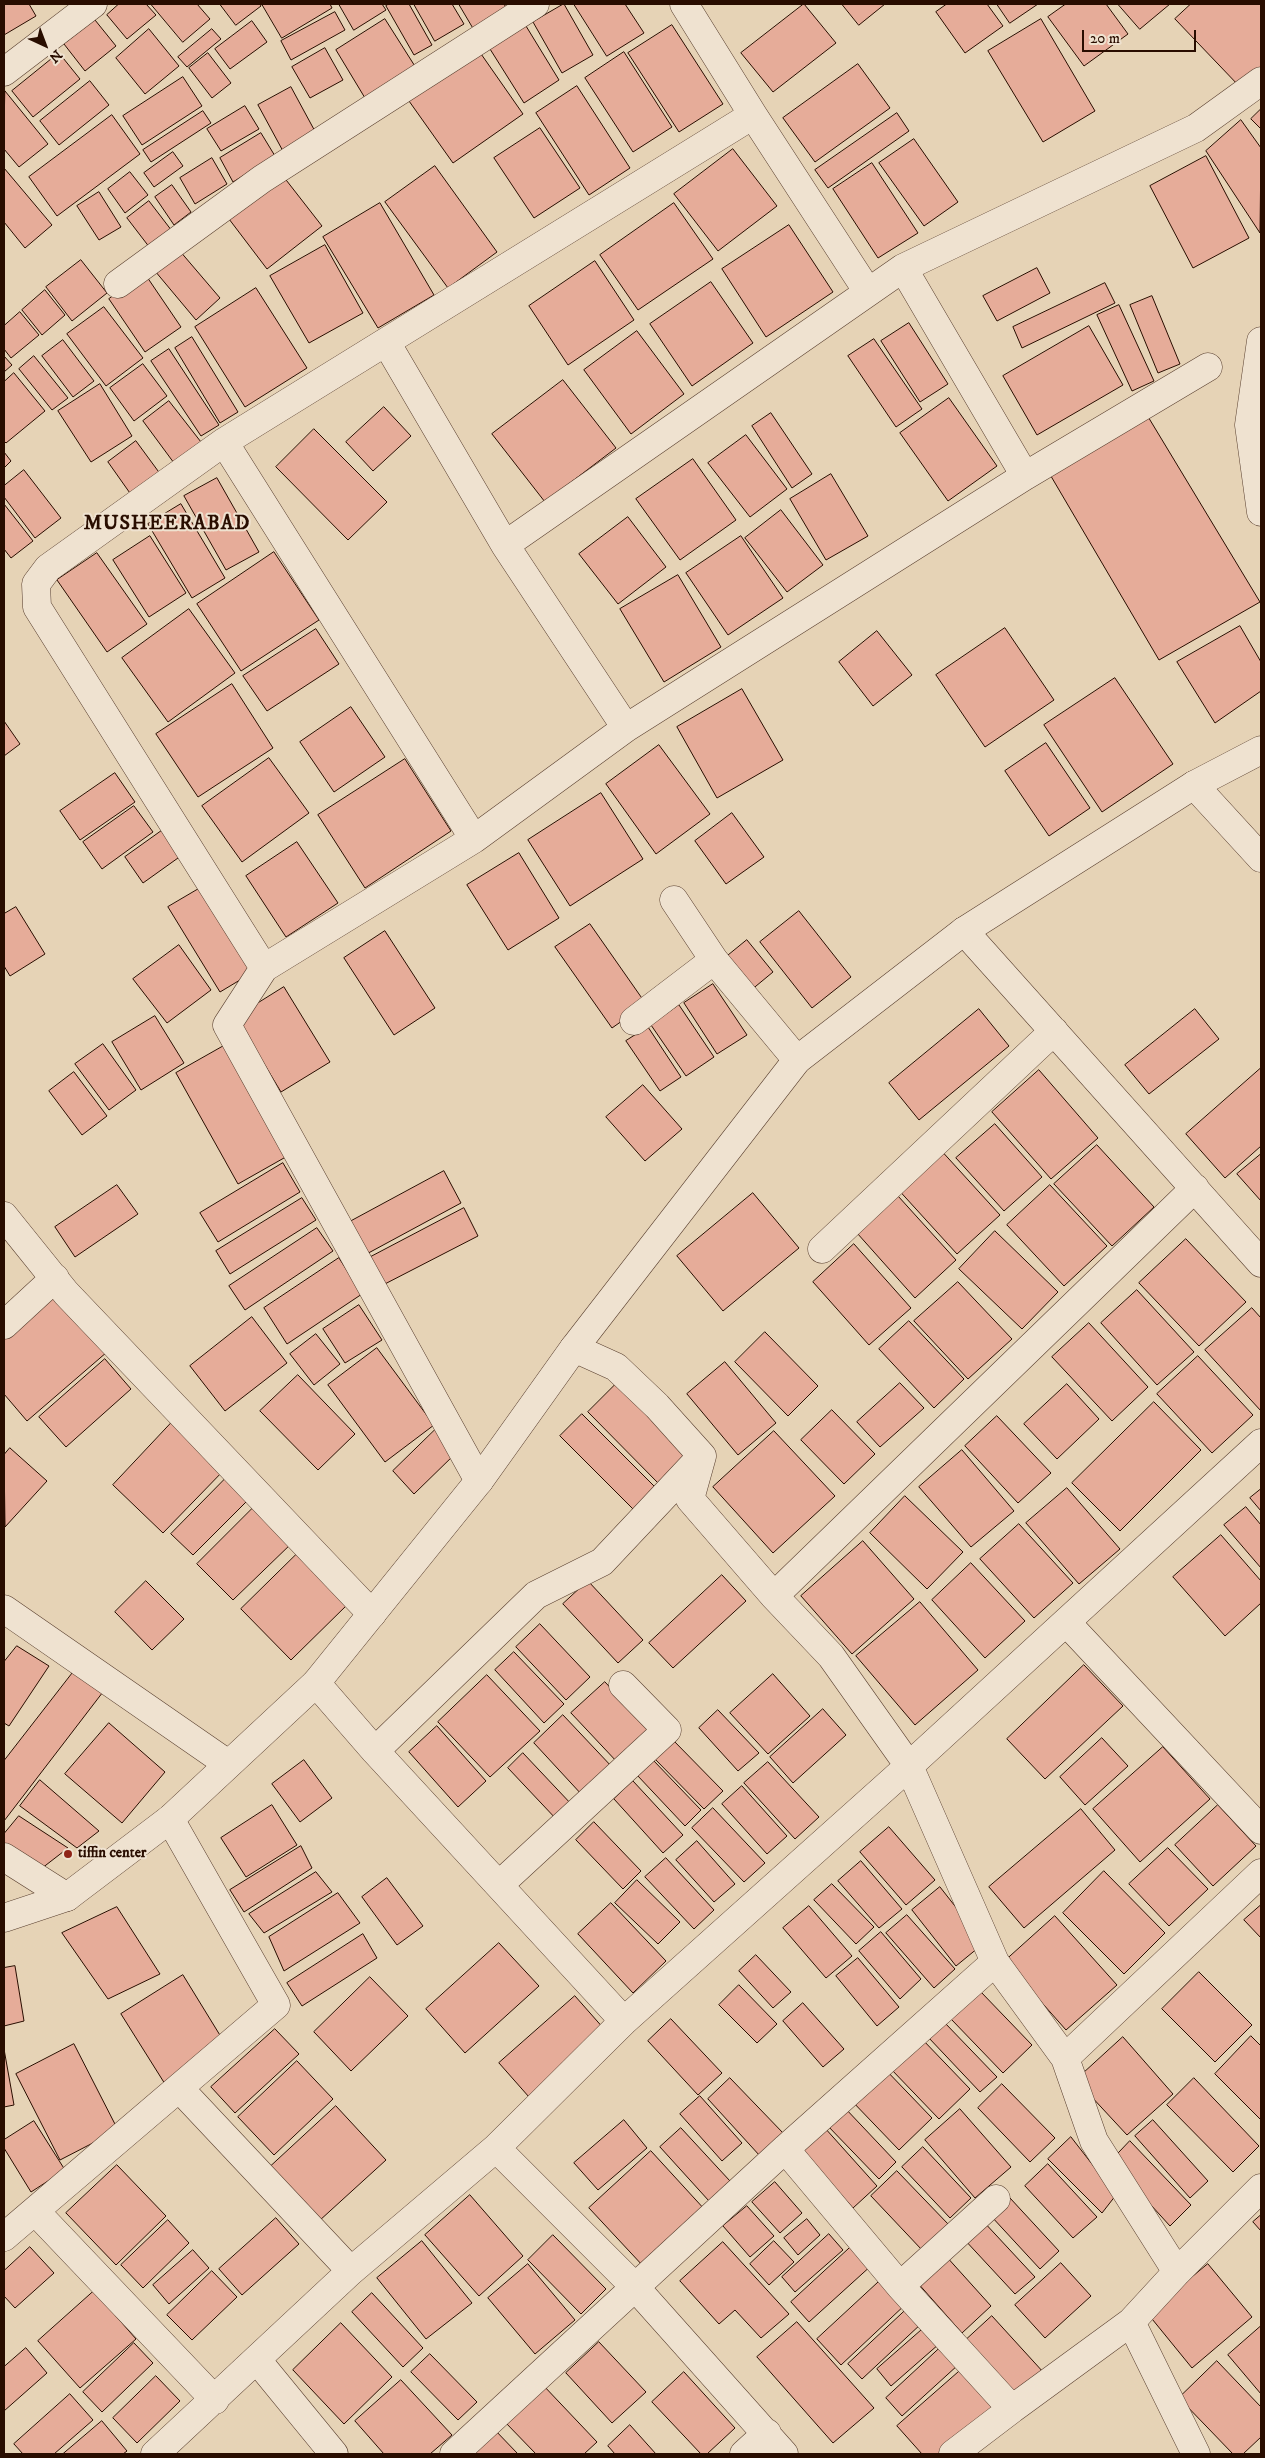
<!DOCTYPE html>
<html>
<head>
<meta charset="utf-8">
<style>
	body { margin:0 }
	#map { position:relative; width:1265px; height:2458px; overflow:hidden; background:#e6d3b6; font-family:"IM FELL DW Pica",serif }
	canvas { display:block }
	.frame { position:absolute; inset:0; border:5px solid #290d00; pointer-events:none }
	.north { position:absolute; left:20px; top:20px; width:50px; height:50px; -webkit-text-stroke:4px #efe2d0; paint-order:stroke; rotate:137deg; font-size:14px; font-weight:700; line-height:20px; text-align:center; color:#290d00 }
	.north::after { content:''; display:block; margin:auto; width:18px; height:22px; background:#290d00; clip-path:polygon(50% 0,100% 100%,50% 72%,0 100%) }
	.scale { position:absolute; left:1082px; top:30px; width:114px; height:22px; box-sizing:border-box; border:2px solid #290d00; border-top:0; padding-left:6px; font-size:15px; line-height:18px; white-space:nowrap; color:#290d00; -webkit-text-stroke:4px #efe2d0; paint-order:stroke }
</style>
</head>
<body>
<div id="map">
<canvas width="1265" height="2458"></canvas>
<div class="frame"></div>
<div class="north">N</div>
<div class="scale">20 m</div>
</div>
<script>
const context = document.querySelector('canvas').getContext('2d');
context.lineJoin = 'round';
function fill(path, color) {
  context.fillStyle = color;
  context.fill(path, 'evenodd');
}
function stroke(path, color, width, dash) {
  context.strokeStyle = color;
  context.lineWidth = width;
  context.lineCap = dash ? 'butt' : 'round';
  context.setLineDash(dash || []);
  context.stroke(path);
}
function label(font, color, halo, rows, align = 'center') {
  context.font = font + ' "IM FELL DW Pica",serif';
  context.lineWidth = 4;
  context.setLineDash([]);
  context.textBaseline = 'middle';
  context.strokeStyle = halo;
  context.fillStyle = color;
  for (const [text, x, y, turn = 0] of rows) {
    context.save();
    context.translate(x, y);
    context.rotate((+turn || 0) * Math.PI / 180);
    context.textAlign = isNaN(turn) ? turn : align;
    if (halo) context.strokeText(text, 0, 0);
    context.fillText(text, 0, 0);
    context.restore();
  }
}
const building = new Path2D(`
	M4,4H29L36,16L4,35Z
	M119,4H146L156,15L127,39L107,15Z
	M151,4H197L210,19L183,42Z
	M220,4H260L261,6L236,25Z
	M262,4H330L332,8L282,38Z
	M339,4H382L386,10L354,30Z
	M389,4H409L432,45L414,55L386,6Z
	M414,4H452L464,24L435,41Z
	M459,4H504L508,11L475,31Z
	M564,4L593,55L562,73L533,22Z
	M574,4H625L644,33L607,56Z
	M804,4L836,43L773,92L741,53Z
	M842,4H885L859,25Z
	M947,4H987L1003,26L965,53L936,12Z
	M997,4H1038L1010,23Z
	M1066,4H1106L1128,34L1084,66L1048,17Z
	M1118,4H1170L1140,29Z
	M1191,4H1261V67L1240,87L1175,19Z
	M335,12L345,30L291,60L281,41Z
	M385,19L418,71L368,103L336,50Z
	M1041,19L1095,111L1043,142L988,51Z
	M95,20L116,46L85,71L64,44Z
	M252,21L267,42L230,69L215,49Z
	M672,25L723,104L679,132L628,53Z
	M526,26L559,80L524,103L490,49Z
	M149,29L179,66L145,94L116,58Z
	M212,29L221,39L187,67L178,57Z
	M325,48L343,80L310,98L292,67Z
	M479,51L523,114L453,163L409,101Z
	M624,52L672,127L633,152L585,78Z
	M59,53L80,79L33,117L12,91Z
	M208,53L231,83L212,98L189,68Z
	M858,64L890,108L815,162L783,118Z
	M183,77L202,106L142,145L123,116Z
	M90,81L109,105L59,145L40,121Z
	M577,86L630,168L589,195L536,113Z
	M291,87L317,135L284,153L258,105Z
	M5,91L48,144L19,167L4,149Z
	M245,106L259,129L221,151L207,129Z
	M1261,109V129L1251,119Z
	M203,111L211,123L151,162L143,150Z
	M897,113L909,131L828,188L815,170Z
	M112,115L140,154L57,216L29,177Z
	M1241,120L1261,148L1260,233L1206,151Z
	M540,128L580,188L534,218L494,158Z
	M261,133L275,156L233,182L220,158Z
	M914,139L958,202L924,226L879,163Z
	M733,149L777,206L718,251L674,194Z
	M173,152L183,166L154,187L144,173Z
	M1206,156L1249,238L1193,268L1150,186Z
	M212,158L227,184L195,204L180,178Z
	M872,163L918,233L878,258L833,189Z
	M435,166L497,252L448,288L385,202Z
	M4,168L52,225L25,248L4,222Z
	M130,172L148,195L125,213L108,189Z
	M283,176L322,226L267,269L229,219Z
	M172,185L191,212L174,225L155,197Z
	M99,192L121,227L99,240L77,206Z
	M149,201L172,231L150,248L127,218Z
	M380,203L434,295L378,328L323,237Z
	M674,203L713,259L638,310L600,255Z
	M789,225L833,292L766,337L722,269Z
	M325,245L363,313L309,343L270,276Z
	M179,250L220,298L196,320L155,271Z
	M81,260L107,293L72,321L46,287Z
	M595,261L634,320L568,365L529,306Z
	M1037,268L1050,293L997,321L983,296Z
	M145,274L181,327L145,352L109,299Z
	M711,282L753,343L692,386L650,324Z
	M1105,283L1115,303L1022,348L1013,327Z
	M256,288L307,368L245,407L195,327Z
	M45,290L65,315L42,335L22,310Z
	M1152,296L1180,364L1158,373L1130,305Z
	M1119,305L1154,381L1132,391L1097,315Z
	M104,307L143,358L106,386L67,334Z
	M20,312L39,335L11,358L4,349V326Z
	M909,323L948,384L920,402L881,341Z
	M1089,326L1123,385L1037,435L1003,376Z
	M637,331L684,394L631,434L584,370Z
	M192,337L238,412L220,423L175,348Z
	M874,339L922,409L896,427L848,356Z
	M63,340L94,381L73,397L42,356Z
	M169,349L219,425L201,436L151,361Z
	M4,356L12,365L4,372Z
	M34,356L68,398L52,410L19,369Z
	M143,364L167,396L134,421L110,388Z
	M14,373L45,411L6,443L4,441V382Z
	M563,380L616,448L545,502L492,434Z
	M100,384L132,436L91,462L58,411Z
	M949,398L997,466L948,501L900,433Z
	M169,401L201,442L174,463L143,421Z
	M384,407L411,436L373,471L346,442Z
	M771,413L812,474L792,488L752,426Z
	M1147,415L1260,602L1159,660L1045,466Z
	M314,429L387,502L348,540L276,467Z
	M746,435L787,489L750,517L708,463Z
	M136,441L161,475L132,496L108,462Z
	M4,452L11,461L4,468Z
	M693,459L736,520L680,560L636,499Z
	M24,470L61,518L35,538L4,497V486Z
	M831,474L868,536L826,560L790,499Z
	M217,478L259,552L226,570L184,496Z
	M4,504L33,541L11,558L4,549Z
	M181,504L225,578L192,598L148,524Z
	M781,510L823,565L787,592L745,538Z
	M628,517L666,567L618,604L579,554Z
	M150,536L186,593L149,617L113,560Z
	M741,536L783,598L728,635L686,573Z
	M274,552L319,620L241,671L197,604Z
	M97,553L147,624L107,652L57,580Z
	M678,575L721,647L664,682L620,609Z
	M189,609L235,673L168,722L122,658Z
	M1240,626L1261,662V691L1215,723L1177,662Z
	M1005,628L1054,700L985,747L936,675Z
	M316,629L339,664L267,711L243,676Z
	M877,631L912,675L873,706L839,662Z
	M1115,678L1173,764L1102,812L1044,725Z
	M232,684L273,748L198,797L156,734Z
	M742,689L783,760L717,798L677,727Z
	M351,707L385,757L334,792L300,742Z
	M4,721L20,744L4,756Z
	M1046,743L1090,808L1049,836L1005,771Z
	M659,745L710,814L656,854L606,784Z
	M269,758L309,813L242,862L202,806Z
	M405,759L451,831L365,888L318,815Z
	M115,773L135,802L80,840L60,811Z
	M601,793L643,859L570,906L528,840Z
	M134,806L153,832L102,869L83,842Z
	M732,813L764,857L726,884L695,841Z
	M167,827L185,853L143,883L125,857Z
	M297,842L338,903L286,937L246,876Z
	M519,853L559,918L508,950L467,885Z
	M202,887L255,971L220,992L168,907Z
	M16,907L45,954L10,976L4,966V914Z
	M799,911L851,977L812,1008L760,942Z
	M590,924L646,1004L612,1028L555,947Z
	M385,931L435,1008L394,1035L344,958Z
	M747,940L773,972L750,991L725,958Z
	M179,945L211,990L167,1023L133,979Z
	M713,984L747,1035L717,1054L684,1003Z
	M284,987L330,1062L281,1092L236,1017Z
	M679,1005L714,1057L686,1076L651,1025Z
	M979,1009L1009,1046L919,1120L889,1083Z
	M1195,1009L1219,1039L1149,1094L1125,1065Z
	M155,1016L184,1063L141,1090L112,1042Z
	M648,1027L681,1077L660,1091L626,1041Z
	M229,1043L291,1154L238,1184L176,1073Z
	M103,1044L136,1090L109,1110L75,1064Z
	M1261,1068V1146L1225,1178L1186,1134Z
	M1039,1070L1098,1138L1051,1179L992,1112Z
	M74,1072L107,1116L82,1135L49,1091Z
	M643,1085L682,1129L645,1161L606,1117Z
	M995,1124L1042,1177L1004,1211L956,1158Z
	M1097,1145L1154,1207L1112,1246L1054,1184Z
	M938,1147L1000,1215L957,1254L895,1186Z
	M1261,1154V1201L1237,1174Z
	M283,1163L300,1192L218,1242L200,1213Z
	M444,1171L461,1203L361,1257L344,1225Z
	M117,1185L138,1214L75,1257L55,1227Z
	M1050,1185L1107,1246L1064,1286L1007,1225Z
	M753,1193L799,1248L723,1311L677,1256Z
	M898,1196L956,1260L915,1298L857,1233Z
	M302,1198L316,1220L230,1274L216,1251Z
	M464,1208L478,1236L379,1287L365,1260Z
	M317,1228L333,1251L245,1310L229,1286Z
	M995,1231L1058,1292L1022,1329L959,1269Z
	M1186,1239L1246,1302L1199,1346L1139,1283Z
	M854,1244L911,1308L869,1345L813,1282Z
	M339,1258L362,1294L287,1344L264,1308Z
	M958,1282L1012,1339L968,1379L914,1321Z
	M50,1287L107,1352L27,1421L4,1394V1327Z
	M1137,1290L1194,1352L1157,1385L1101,1323Z
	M359,1305L382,1340L345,1363L323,1329Z
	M1252,1308L1261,1318V1411L1205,1350Z
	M252,1317L287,1363L225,1411L190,1366Z
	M909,1321L964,1379L934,1408L879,1349Z
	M1089,1323L1148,1387L1112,1421L1052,1357Z
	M765,1332L818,1386L788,1416L735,1362Z
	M316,1334L340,1364L314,1385L290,1354Z
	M377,1348L434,1425L385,1462L328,1385Z
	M1198,1356L1253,1415L1212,1453L1157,1394Z
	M105,1359L131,1389L66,1447L39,1417Z
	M725,1362L776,1423L738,1455L687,1394Z
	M298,1375L355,1434L318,1470L260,1411Z
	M617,1383L689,1456L659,1484L588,1412Z
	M900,1383L924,1408L880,1447L857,1422Z
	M1067,1384L1099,1419L1057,1459L1024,1424Z
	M1154,1402L1201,1450L1120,1531L1072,1483Z
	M832,1410L875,1454L844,1484L801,1440Z
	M582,1414L658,1490L636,1512L560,1436Z
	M997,1416L1051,1473L1018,1503L965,1446Z
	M175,1419L226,1468L163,1533L113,1485Z
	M435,1430L456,1453L414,1494L393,1471Z
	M774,1431L835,1496L773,1553L713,1487Z
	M10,1448L47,1481L5,1527L4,1455Z
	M962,1450L1014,1511L971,1547L919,1487Z
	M229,1475L251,1497L193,1555L171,1534Z
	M1067,1488L1120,1549L1079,1584L1026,1523Z
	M1261,1489V1511L1250,1498Z
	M905,1496L963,1552L927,1589L870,1533Z
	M257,1504L294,1541L233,1600L197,1564Z
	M1246,1507L1261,1525V1568L1224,1525Z
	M1019,1524L1073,1583L1034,1618L980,1559Z
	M1221,1535L1261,1581V1603L1225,1636L1173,1577Z
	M863,1541L914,1599L852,1654L801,1596Z
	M299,1552L349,1603L291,1660L241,1609Z
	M971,1563L1025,1621L985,1658L932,1600Z
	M722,1575L746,1601L673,1668L649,1643Z
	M146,1581L184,1619L152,1650L115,1612Z
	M588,1581L643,1640L618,1663L563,1604Z
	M920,1602L978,1670L915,1725L856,1656Z
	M540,1624L590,1677L566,1700L516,1647Z
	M17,1646L49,1666L9,1726L4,1723V1662Z
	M514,1652L564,1704L544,1723L495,1670Z
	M1084,1665L1123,1706L1045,1779L1007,1739Z
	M78,1666L106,1688L4,1821V1761Z
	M773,1674L810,1716L768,1754L730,1713Z
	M487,1675L540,1731L490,1777L438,1722Z
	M605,1682L652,1732L618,1763L571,1713Z
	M823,1709L846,1735L793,1783L770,1757Z
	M718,1710L759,1753L738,1771L699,1728Z
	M563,1715L613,1768L583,1796L534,1743Z
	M109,1723L165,1772L122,1823L65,1774Z
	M437,1726L486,1781L458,1807L409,1752Z
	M1102,1738L1128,1766L1085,1805L1060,1777Z
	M672,1739L723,1791L704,1809L653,1757Z
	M1163,1747L1210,1799L1140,1862L1093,1809Z
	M523,1753L573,1806L558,1821L508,1768Z
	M304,1760L332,1798L300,1822L272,1784Z
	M653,1760L701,1810L685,1826L637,1775Z
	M768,1762L819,1817L795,1839L744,1783Z
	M40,1780L99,1831L77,1848L20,1806Z
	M633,1781L683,1835L663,1853L614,1799Z
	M742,1786L787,1836L767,1854L722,1804Z
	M272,1805L297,1845L246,1877L221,1838Z
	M1218,1805L1256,1846L1213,1886L1175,1845Z
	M713,1808L765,1863L744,1882L692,1828Z
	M1081,1809L1115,1850L1024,1928L989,1887Z
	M19,1816L68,1848L37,1872L4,1851V1834Z
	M594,1822L641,1871L623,1889L576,1840Z
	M889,1827L935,1880L906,1905L860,1852Z
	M697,1841L735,1884L714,1902L676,1860Z
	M301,1846L312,1868L244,1912L230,1890Z
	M1168,1848L1208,1889L1169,1926L1129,1884Z
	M666,1858L714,1910L694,1929L645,1877Z
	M861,1861L902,1909L879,1928L838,1881Z
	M1104,1871L1165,1933L1124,1974L1063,1913Z
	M316,1872L332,1892L264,1933L249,1914Z
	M387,1878L423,1926L397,1945L362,1897Z
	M637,1880L680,1922L658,1944L615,1903Z
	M832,1884L874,1927L856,1944L814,1900Z
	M940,1887L984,1943L956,1966L912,1910Z
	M338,1893L360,1923L284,1971L269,1937Z
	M611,1903L666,1961L633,1993L578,1934Z
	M1261,1905V1938L1244,1920Z
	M809,1906L852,1956L826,1978L783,1928Z
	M117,1907L160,1974L108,1999L62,1933Z
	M907,1915L955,1969L934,1988L886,1933Z
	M1055,1916L1117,1985L1066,2030L1005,1961Z
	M881,1932L921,1979L900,1999L859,1951Z
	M363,1934L377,1958L302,2006L287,1983Z
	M499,1943L539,1986L465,2053L426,2009Z
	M756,1955L791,1992L773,2008L739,1971Z
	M858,1958L899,2007L877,2026L836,1976Z
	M15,1966L24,2021L4,2026V1968Z
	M1199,1972L1252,2025L1215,2062L1162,2009Z
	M183,1975L226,2045L165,2084L121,2014Z
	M370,1977L408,2016L351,2071L314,2032Z
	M739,1985L777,2024L757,2043L719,2005Z
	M980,1991L1032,2045L1003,2073L951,2019Z
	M575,1996L605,2030L529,2097L499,2063Z
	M803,2003L844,2049L823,2067L783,2021Z
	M671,2019L722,2073L698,2095L648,2041Z
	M944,2022L997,2077L980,2092L928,2037Z
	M275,2029L299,2054L235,2113L211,2087Z
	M1251,2036L1261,2046V2120L1215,2074Z
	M1123,2037L1173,2094L1127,2135L1076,2080Z
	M921,2038L970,2089L939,2119L890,2068Z
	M74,2044L118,2130L60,2160L16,2074Z
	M4,2049L14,2105L4,2107Z
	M297,2061L333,2099L274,2155L238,2117Z
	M882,2066L932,2118L899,2150L849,2098Z
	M730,2078L784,2134L760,2156L708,2099Z
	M1194,2078L1259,2146L1233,2172L1167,2105Z
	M1002,2084L1055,2138L1030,2162L978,2108Z
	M700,2096L742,2143L722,2161L680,2114Z
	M336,2106L386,2160L319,2221L270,2167Z
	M844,2107L896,2162L879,2179L826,2124Z
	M960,2109L1011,2167L975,2198L925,2140Z
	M624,2120L647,2148L598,2190L574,2163Z
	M1153,2120L1208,2181L1190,2198L1135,2136Z
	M34,2121L65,2170L31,2192L4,2148V2140Z
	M824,2127L877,2186L853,2208L800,2149Z
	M681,2128L730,2181L709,2201L660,2147Z
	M1071,2137L1116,2195L1102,2213L1048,2159Z
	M1130,2141L1191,2205L1170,2226L1111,2161Z
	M923,2147L971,2198L950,2218L902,2167Z
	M651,2151L706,2211L644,2267L589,2208Z
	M1048,2164L1097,2217L1073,2238L1025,2186Z
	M117,2165L166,2216L116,2265L66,2213Z
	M897,2171L949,2225L922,2250L871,2196Z
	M775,2182L802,2213L780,2233L752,2202Z
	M470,2195L523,2256L479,2296L425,2235Z
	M1010,2198L1059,2251L1040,2269L991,2216Z
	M747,2206L774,2236L750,2257L723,2226Z
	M1261,2215V2231L1253,2222Z
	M276,2218L299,2244L242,2295L219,2269Z
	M807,2219L820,2235L798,2255L784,2238Z
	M168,2220L189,2243L143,2288L121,2265Z
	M982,2220L1035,2277L1015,2294L963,2238Z
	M829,2234L843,2250L795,2292L782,2277Z
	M553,2235L606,2289L581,2314L528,2260Z
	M422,2241L472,2303L426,2339L377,2278Z
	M774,2241L794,2262L769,2285L750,2264Z
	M723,2242L789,2314L761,2338L735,2310L719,2324L680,2281Z
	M854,2244L873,2264L809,2322L791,2302Z
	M30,2247L54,2273L15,2308L4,2296V2271Z
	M193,2250L209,2268L169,2304L153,2285Z
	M945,2255L991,2306L962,2333L916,2281Z
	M1061,2263L1091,2296L1045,2338L1015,2305Z
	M528,2264L575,2320L535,2354L488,2298Z
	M1208,2264L1252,2317L1192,2368L1148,2314Z
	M212,2271L237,2297L192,2340L167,2315Z
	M884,2277L907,2303L841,2365L817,2339Z
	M94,2291L136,2339L80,2388L38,2341Z
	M372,2293L423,2348L403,2367L352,2312Z
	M908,2308L922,2323L862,2379L848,2364Z
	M992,2316L1044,2373L1018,2397L967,2339Z
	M797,2322L874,2408L833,2443L757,2357Z
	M341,2323L392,2377L344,2424L293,2370Z
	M1261,2326V2394L1228,2355Z
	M925,2327L939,2344L891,2386L877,2369Z
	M599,2342L646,2392L612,2423L566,2373Z
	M134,2343L153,2363L102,2412L83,2392Z
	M941,2347L958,2365L902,2416L886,2398Z
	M26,2348L47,2373L4,2411V2367Z
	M430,2354L477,2402L458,2420L411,2372Z
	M1217,2361L1261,2407V2437L1243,2454H1233L1179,2398Z
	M962,2369L994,2405L939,2454H922L897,2426Z
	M684,2372L735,2428L707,2454H701L652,2402Z
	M156,2376L180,2401L137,2443L113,2418Z
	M401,2380L452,2435L430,2454H384L355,2421Z
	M542,2384L597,2442L584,2454H536L504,2421Z
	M70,2394L93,2420L54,2454H23L14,2444Z
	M102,2421L127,2451L123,2454H63Z
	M630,2425L656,2454H615L608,2446Z
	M493,2428L518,2454H476L471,2449Z`);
const minor = new Path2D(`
	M684,4L753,115L868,292
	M4,72L93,4
	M903,268L1025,476
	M118,284L262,179L535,4
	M1261,341L1249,425L1261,512
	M386,342L505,545L626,728
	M224,442L474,839
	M505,545L903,268L1196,128L1261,81
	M1194,785L1261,858
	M674,900L714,960L797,1060
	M964,931L1261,1263
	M264,968L37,607L36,584L48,568L224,442L753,115
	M634,1021L714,960
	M4,1216L66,1293L372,1614
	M822,1249L1054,1031
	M4,1325L55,1278
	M574,1348L616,1367L657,1406L702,1456L690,1499L774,1596L831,1656L909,1766L995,1962L1065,2058L1094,2141L1177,2272
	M479,1481L227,1025L264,968L474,839L626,728L1025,476L1208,367
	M774,1596L1195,1188
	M4,1609L228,1764
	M1066,1622L1261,1830
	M316,1683L375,1751L624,2021
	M375,1751L536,1595L602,1562L699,1459
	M4,1857L67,1897
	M499,1885L667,1730L623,1685
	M1065,2058L1261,1873
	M179,2088L351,2271
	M496,2148L635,2287L784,2454
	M785,2149L900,2286L1012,2409L1131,2322L1177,2272L1261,2188
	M35,2211L215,2400
	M4,2237L276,2005L170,1819
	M900,2286L996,2199
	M1131,2322L1196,2454
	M257,2360L334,2454
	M155,2454L351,2271L496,2148L624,2021L909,1766L1261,1443
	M454,2454L785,2149L995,1962
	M744,2454L767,2433
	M953,2454L1012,2409`);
const tertiary = new Path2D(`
	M4,1918L67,1897L170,1819L316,1683L479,1481L574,1348L797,1060L964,931L1194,785L1261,750`);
const markers = [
	[68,1854,5,"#8f2418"]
];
const poiNames = [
	["tiffin center",78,1854]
];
const districtNames = [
	["MUSHEERABAD",167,525]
];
fill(building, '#e6ac99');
stroke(building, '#290d00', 1);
stroke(minor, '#583e2e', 29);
stroke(tertiary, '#583e2e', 29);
stroke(minor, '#efe2d0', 28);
stroke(tertiary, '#efe2d0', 28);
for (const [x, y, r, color] of markers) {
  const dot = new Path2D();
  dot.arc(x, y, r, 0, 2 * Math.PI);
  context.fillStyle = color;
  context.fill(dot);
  stroke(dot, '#efe2d0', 2);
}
label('bold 15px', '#290d00', '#efe2d0', poiNames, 'left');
context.letterSpacing = '1px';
label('bold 20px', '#290d00', '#efe2d0', districtNames);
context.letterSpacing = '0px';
</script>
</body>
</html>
